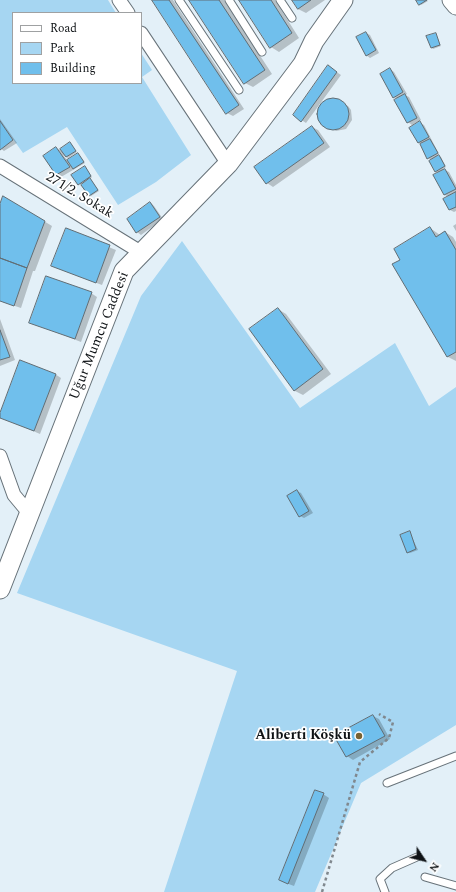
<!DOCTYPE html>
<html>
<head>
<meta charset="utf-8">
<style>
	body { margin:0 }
	#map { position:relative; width:456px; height:892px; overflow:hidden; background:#e3f0f8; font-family:Spectral,serif }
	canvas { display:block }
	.legend { position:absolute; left:12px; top:12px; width:130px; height:72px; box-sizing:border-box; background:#fff; border:1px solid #9fa1a2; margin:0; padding:5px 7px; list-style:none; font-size:12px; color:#0f1316 }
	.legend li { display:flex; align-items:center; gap:8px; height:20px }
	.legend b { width:20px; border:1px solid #9fa1a2 }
	.north { position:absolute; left:404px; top:840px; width:40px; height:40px; -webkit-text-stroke:3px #fff; paint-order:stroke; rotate:125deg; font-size:11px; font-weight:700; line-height:16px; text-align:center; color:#0f1316 }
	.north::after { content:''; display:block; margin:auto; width:14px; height:18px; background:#0f1316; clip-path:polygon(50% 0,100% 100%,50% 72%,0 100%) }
</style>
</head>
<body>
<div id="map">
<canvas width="456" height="892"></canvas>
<ul class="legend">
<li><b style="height:5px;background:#fff"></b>Road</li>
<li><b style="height:11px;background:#a6d6f2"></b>Park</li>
<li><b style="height:11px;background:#70bfec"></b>Building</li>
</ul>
<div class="north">N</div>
</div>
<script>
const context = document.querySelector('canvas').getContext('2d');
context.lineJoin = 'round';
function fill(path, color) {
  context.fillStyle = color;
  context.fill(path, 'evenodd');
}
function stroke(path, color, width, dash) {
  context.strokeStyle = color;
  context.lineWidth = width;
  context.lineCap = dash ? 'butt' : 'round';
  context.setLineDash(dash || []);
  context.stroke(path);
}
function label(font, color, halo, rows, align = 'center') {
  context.font = font + ' Spectral,serif';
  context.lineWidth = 3.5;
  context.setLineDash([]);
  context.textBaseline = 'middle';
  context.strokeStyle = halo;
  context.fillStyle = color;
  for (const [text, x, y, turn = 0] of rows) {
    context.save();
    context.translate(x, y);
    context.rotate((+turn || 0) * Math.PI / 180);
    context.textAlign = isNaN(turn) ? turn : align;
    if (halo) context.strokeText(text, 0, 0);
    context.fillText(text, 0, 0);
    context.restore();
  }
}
const green = new Path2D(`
	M0,0H108L116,13H13V83H141V53L152,70L142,77L191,155L156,182L118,205L67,127L23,153L0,121Z
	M182,241L300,408L395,343L429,406L456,387V725L361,783L315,892H164L237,671L17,593L141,296Z`);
const shadow = new Path2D(`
	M153,0H173L244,109L233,116L227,113Z
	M190,0H224L272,74L253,87L245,83Z
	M240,0H275L299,38L279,52L271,47Z
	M293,0H325L306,13L298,9Z
	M417,0H427L428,1L421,5Z
	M366,33L370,35L379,53L370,58L366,55Z
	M436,34L441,46L433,49L432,48Z
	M332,69L341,75L306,123L294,115Z
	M390,69L394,72L407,94L405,95L409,97L421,120L412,125L408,122L398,99L394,97Z
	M334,99L348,106L351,110L352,120L346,129L336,131L322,124L318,115L319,110L325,102Z
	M0,119L17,143L4,151L0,148Z
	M420,123L424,125L439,154L437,155L441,157L446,167L443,169L449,172L456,185V211L454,212L450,210L444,200L449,197L445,195L435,176L439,173L435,171L432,160L428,158L422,144L418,142Z
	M312,127L318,130L330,147L273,187L267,183L255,167Z
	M70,144L77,152L68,158L63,155L68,161L78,154L85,163L61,177L57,175L44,156L56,148L64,152Z
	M86,169L92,177L90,179L99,191L91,196L82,184H79Z
	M4,197L52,226L35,271H33L21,308L0,301V207Z
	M151,203L154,206L163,219L141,235L137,232Z
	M456,224V231L453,226Z
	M430,228L440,235L445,232L453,237L456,242V361L448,357L394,265L401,260Z
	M66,230L116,250L102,285L59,269Z
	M91,293L97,297L81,342L30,322Z
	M278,309L286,314L331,374L303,395L295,391L250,330Z
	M0,319L15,360L0,366Z
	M55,374L61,378L40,434L0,417V415Z
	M297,491L301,493L313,513L304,518L300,516Z
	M410,533L418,550L410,553L408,552Z
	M373,716L379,719L390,739L353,760L347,756Z
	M323,794L329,798L294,886L286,883Z`);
const building = new Path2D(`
	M152,0H169L239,105L226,114Z
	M189,0H219L265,70L244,84Z
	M239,0H271L292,33L270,48Z
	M292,0H311L298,9Z
	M416,0H427L419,5Z
	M366,32L376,50L366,56L356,37Z
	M436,33L440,45L431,48L426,36Z
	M328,65L337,72L301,122L293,115Z
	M390,68L403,92L393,98L380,74Z
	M405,94L417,118L407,123L394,100Z
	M317 114a16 16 0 1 1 32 0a16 16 0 1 1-32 0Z
	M0,121L13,140L0,150Z
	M420,121L429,137L418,143L409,128Z
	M312,126L324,143L266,184L254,167Z
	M430,139L438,153L427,159L420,144Z
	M70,142L76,151L66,157L60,149Z
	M56,147L70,167L56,175L43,156Z
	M78,153L84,162L73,169L67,160Z
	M439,155L445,166L435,172L429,161Z
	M85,166L91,176L78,185L71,175Z
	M445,169L456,189L444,195L433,175Z
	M90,178L98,190L89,196L81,185Z
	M456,192V207L449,210L443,199Z
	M3,196L45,221L27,268L0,258V204Z
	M150,202L160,217L136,233L127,219Z
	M430,227L436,237L445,231L456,250V352L447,357L392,264L400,260L394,249Z
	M66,228L110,245L96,283L51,266Z
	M0,258L27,268L14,306L0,301Z
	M46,276L92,292L75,339L29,323Z
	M278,308L323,369L294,391L249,329Z
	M0,330L10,357L0,360Z
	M20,360L56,374L34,431L0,418V413Z
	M297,490L309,511L299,517L287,496Z
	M410,531L416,549L407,553L400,535Z
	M373,715L385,736L346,757L334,736Z
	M315,790L324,793L288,884L279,880Z`);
const path = new Path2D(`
	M322,892L360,762L389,738L393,722L379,714`);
const service = new Path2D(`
	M179,0L239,90
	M229,0L262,52
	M280,0L292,18
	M387,783L456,756
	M425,877L456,886
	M385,892L380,879L392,868L417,857`);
const minor = new Path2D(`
	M119,0L128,13
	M141,33L228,164
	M0,166L142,253
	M0,456L14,495L29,513`);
const tertiary = new Path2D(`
	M451,0L456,6`);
const secondary = new Path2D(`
	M0,589L124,271L228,164L303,64L314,41L343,0`);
const markers = [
	[359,736,4,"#786232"]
];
const streetNames = [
	["271/2. Sokak",79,196,31],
	["Uğur Mumcu Caddesi",100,336,-68]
];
const poiNames = [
	["Aliberti Köşkü",351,736]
];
fill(green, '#a6d6f2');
fill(shadow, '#0003');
fill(building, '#70bfec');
stroke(building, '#616d74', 1);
stroke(service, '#677279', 9);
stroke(minor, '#677279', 15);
stroke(tertiary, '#677279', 19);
stroke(secondary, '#677279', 21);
stroke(path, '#80888e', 2.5, [3, 3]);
stroke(service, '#fff', 7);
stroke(minor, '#fff', 13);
stroke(tertiary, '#fff', 17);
stroke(secondary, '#fff', 19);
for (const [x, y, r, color] of markers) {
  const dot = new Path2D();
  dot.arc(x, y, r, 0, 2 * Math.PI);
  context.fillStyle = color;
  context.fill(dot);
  stroke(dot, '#fff', 1.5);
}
label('14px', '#0f1316', '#fff', streetNames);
label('bold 14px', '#0f1316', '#fff', poiNames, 'right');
</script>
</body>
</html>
